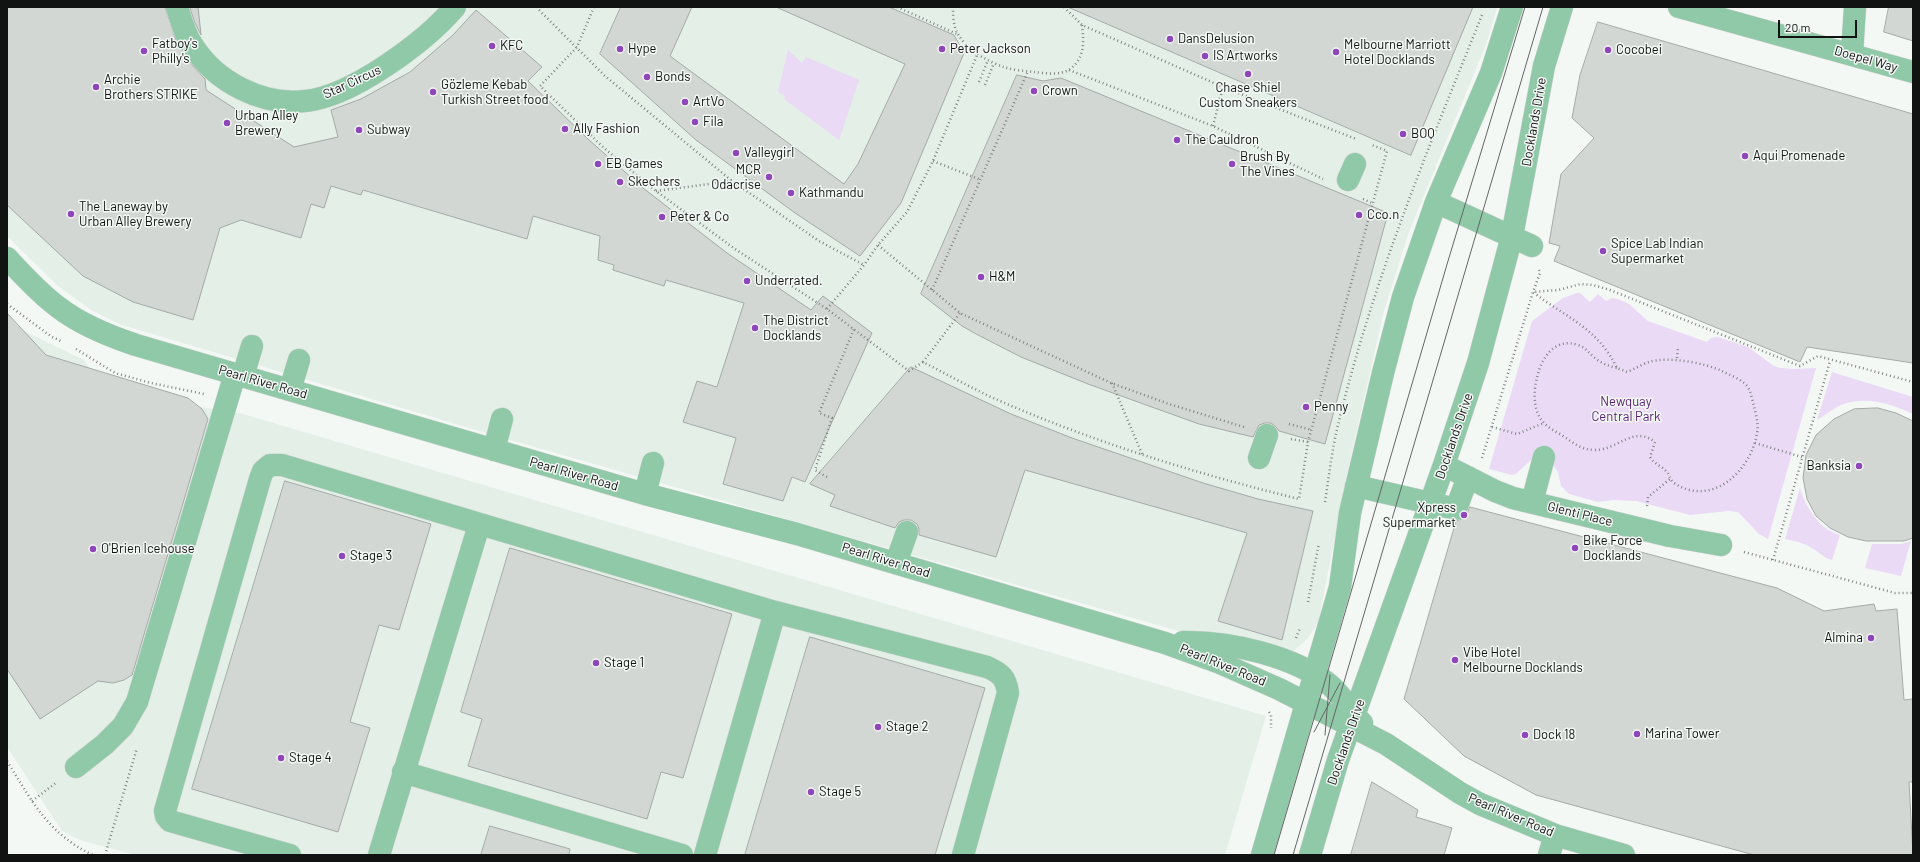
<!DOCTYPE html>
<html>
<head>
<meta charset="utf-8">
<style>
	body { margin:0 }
	#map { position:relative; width:1920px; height:862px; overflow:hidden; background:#f3f8f5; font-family:Barlow,sans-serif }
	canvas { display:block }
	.frame { position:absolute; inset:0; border:8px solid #111312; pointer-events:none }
	.scale { position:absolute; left:1778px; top:20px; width:79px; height:18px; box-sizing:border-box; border:2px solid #111312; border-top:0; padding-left:5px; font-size:12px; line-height:14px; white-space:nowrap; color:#111312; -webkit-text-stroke:3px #f3f8f5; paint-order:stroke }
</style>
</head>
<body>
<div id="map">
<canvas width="1920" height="862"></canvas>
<div class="frame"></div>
<div class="scale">20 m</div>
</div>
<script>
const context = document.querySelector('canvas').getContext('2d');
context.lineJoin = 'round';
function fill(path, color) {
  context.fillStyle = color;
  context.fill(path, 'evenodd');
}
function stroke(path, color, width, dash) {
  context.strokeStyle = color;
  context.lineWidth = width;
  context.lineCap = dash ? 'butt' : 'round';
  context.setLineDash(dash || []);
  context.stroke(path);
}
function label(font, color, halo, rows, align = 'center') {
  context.font = font + ' Barlow,sans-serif';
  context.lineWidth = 3;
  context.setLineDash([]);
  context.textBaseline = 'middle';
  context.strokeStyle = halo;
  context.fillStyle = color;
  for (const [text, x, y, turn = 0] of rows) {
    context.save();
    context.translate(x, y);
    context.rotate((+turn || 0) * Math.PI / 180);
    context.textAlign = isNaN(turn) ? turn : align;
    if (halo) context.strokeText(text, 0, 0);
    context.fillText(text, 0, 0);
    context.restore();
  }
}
const built = new Path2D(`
	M7,7H1497V8L1487,42L1409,232L1384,311L1352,451L1318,623L1307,639L1295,650L1285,653L1189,634L510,440L119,324L91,310L58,286L7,236Z
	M7,320L13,326L84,360L93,373L195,406L243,414L1266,716L1225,855H136L80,840L62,831L7,747Z`);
const green = new Path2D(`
	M788,50L802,63L806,57L859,80L839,140L784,99L785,96L778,92Z
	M1577,293H1580L1590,302L1598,294L1606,301L1612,298L1618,299L1629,304L1648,321L1707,342L1711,338L1718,337L1748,347L1774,366L1781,368L1794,369L1816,368L1768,539L1759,534L1738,512L1728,511L1690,515L1636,501L1613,500L1598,502L1569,494L1561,486L1558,472L1551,462L1532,459L1516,474L1512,475L1489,469L1532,321L1563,298Z
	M1832,372L1913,397V414C1892,404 1867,396 1844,404C1835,407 1826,415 1817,420Z
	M1800,488C1806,508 1819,529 1840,535L1832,560C1823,558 1818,551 1810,547C1802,542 1794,541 1785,539Z
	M1911,541L1901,576L1865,568L1872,544H1902Z`);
const building = new Path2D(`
	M7,7H165L177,43L193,66L205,79L206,90L294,147L338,137L331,110L361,99L410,72L453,35L476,10L542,67L528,81L588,139L643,188L727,253L811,310L823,296L872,333L805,482L792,477L783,501L723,484L736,438L683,422L697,381L717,387L744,303L666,280L664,286L613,270L614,265L598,260L600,236L533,216L527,239L363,190L361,195L331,186L324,208L311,204L301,238L241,220L220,228L193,320L133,302L83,276L7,205Z
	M190,7H198L201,35L195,23Z
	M621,7H692L670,56L844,184L858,164L905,64L776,7H889L954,35L964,53L901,203L860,256L795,213L696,140L600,54Z
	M1068,7H1473L1411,155Z
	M1889,7H1913V41L1884,32Z
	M1598,22L1913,114V363L1807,347L1800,362L1554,261L1560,246L1549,243L1561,174L1594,138L1572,118L1580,75Z
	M1017,75L1043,81L1061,78L1388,213L1325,444L1279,431L1276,427L1271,423H1265L1259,425L1253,437L1199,424L1088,384L1021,357L978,335L962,326L921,294Z
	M7,313L46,355L188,398L202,409L208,419L132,675L124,680L113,683L98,681L40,719L7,669Z
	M911,367L1011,414L1072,438L1203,483L1258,499L1313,511L1282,640L1218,621L1247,533L1025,470L996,557L919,535V529L917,524L911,520H904L899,522L895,528L830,506L835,495L810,484Z
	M1878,408L1896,413L1913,421V538L1904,541H1866L1848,537L1830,528L1816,516L1807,499L1803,478L1806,455L1816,435L1834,419L1854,409Z
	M285,481L431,524L399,630L379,625L350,722L370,728L338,832L192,789Z
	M1470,507L1777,588L1824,611L1874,604L1876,611L1897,609L1904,700L1913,699V782H1909L1913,855H1754L1536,795L1464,756L1404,699L1456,521L1465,518Z
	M510,548L732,614L683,778L661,772L647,819L468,766L482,719L461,712Z
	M810,637L985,688L935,855H745Z
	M1372,782L1418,810L1416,817L1452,828L1444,855H1351Z
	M490,826L570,849L569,855H481Z`);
const path = new Path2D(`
	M594,7L577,47L540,86L604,148L656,191L735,249L827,309L909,371L923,362C946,374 968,386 991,397C1090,441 1194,473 1299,499L1308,442L1387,151L1372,145
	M897,7L957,34
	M953,7C953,15 953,26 958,34C966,49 988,62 1004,67C1013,70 1024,71 1034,72C1044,73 1061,76 1070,69C1085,58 1084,42 1082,25
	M1064,7L1082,25L1223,87L1356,139
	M539,10L605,76L732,181L819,241L864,265
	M1069,70L1213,126L1323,179
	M979,82L988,60
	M985,85L994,63
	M1213,126L1223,87
	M933,161L981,180
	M656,191L732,181
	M1363,199L1374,204
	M878,245L960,313L1111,383L1169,404L1244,427
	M1539,270L1540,273L1533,292C1566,318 1597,327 1617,368L1627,372C1635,369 1642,364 1649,362C1669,356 1706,363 1724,372C1732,376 1741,379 1747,386C1751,391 1752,400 1754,406C1756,415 1759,425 1757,433C1751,471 1712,508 1674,483C1669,479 1670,474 1666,471C1660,465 1654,464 1650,457L1655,442C1633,425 1618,450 1595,450C1581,450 1574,443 1563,436C1557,432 1550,429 1545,424C1533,413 1533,392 1537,378C1541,358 1555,337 1578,345C1585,347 1589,353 1595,358C1601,363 1608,366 1617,368
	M932,290L1028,71
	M7,304L52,337L63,342
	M827,309L864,265L878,245L907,212L933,161L977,55
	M76,349L115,373L151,383L204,394
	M1677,358L1678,347
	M923,362L960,313
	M1112,383L1142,454
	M1289,424L1312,430
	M1492,427L1517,434L1544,423
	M1291,439L1308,442
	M1755,443L1802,457
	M1482,458L1533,292L1558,290L1581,284L1593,285L1610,290L1800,366L1818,356L1913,382
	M827,477L815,470L832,418L819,413L854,329
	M1325,502C1329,476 1332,450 1338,425C1372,283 1428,149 1482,15
	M1647,506L1648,497L1670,479
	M1744,552L1895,593H1913
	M1773,560L1830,361
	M1308,602L1319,543
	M1296,638L1300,628
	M1269,712L1271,715V728
	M7,761C32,801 48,834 93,855
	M32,801L57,782
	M105,855L137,748`);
const minor = new Path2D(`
	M177,7C181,20 185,35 193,46C216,82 262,106 305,101C351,97 425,42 455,7
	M1679,7L1913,72
	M1852,54L1855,7
	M1348,180L1355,164
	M1436,202L1532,246
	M7,258C23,275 39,293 58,307C81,325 109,336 136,345L645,494L797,534L1165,643L1220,663L1279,689L1386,744L1460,793L1480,804L1555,835L1624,855
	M243,376L252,346
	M290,390L299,360
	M494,450L502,419
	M1259,458L1267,435
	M1444,465L1495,491L1513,498L1670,536L1721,545
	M1356,486L1456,509L1468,477
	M645,494L653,463
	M1532,502L1544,457
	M896,563L907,532
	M1183,642C1228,641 1296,656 1331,686C1343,697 1351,712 1362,723
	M76,767L105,744L123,726L137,702L235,374
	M403,772L682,855
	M290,855L170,821L166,816L165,811L260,479L263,471L270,465H282L775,612L987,667C1001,673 1006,678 1008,693L963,855
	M379,855L479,525
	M705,855L775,612
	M1262,855L1340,587L1350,513L1383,373L1403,297L1436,202L1491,73L1512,7
	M1310,855L1338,760L1444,465L1478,363L1512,236L1544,66L1562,7
	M1549,855L1555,835`);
const tram = new Path2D(`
	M1314,732L1340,683
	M1325,735L1330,675
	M1274,855L1448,261L1525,7
	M1293,855L1543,7`);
const markers = [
	[1170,39,4,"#8f46b8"],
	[492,46,4,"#8f46b8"],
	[620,49,4,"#8f46b8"],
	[942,49,4,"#8f46b8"],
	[1608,50,4,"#8f46b8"],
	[144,51,4,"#8f46b8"],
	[1336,52,4,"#8f46b8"],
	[1205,56,4,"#8f46b8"],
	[1248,74,4,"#8f46b8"],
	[647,77,4,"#8f46b8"],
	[96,87,4,"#8f46b8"],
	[1034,91,4,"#8f46b8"],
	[433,92,4,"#8f46b8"],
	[685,102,4,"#8f46b8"],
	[695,122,4,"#8f46b8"],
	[227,123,4,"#8f46b8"],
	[565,129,4,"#8f46b8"],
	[359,130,4,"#8f46b8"],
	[1403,134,4,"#8f46b8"],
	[1177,140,4,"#8f46b8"],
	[736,153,4,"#8f46b8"],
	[1745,156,4,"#8f46b8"],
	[598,164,4,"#8f46b8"],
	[1232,164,4,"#8f46b8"],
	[769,177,4,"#8f46b8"],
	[620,182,4,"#8f46b8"],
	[791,193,4,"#8f46b8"],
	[71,214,4,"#8f46b8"],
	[1359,215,4,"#8f46b8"],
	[662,217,4,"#8f46b8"],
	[1603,251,4,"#8f46b8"],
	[981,277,4,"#8f46b8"],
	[747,281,4,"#8f46b8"],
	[755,328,4,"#8f46b8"],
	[1306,407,4,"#8f46b8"],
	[1859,466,4,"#8f46b8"],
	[1464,515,4,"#8f46b8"],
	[1575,548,4,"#8f46b8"],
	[93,549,4,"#8f46b8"],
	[342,556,4,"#8f46b8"],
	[1871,638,4,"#8f46b8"],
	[1455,660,4,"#8f46b8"],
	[596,663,4,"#8f46b8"],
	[878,727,4,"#8f46b8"],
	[1637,734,4,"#8f46b8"],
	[1525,735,4,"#8f46b8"],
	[281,758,4,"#8f46b8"],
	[811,792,4,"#8f46b8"]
];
const poiNames = [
	["DansDelusion",1178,39],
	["Fatboy's",152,44],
	["Philly's",152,59],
	["Melbourne Marriott",1344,45],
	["Hotel Docklands",1344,60],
	["KFC",500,46],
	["Hype",628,49],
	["Peter Jackson",950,49],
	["Cocobei",1616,50],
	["IS Artworks",1213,56],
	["Bonds",655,77],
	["Archie",104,80],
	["Brothers STRIKE",104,95],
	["Gözleme Kebab",441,85],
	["Turkish Street food",441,100],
	["Chase Shiel",1248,88,"center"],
	["Custom Sneakers",1248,103,"center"],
	["Crown",1042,91],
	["ArtVo",693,102],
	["Urban Alley",235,116],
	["Brewery",235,131],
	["Fila",703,122],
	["Ally Fashion",573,129],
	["Subway",367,130],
	["BOQ",1411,134],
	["The Cauldron",1185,140],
	["Valleygirl",744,153],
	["Aqui Promenade",1753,156],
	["Brush By",1240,157],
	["The Vines",1240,172],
	["EB Games",606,164],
	["MCR",761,170,"right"],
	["Odacrise",761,185,"right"],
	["Skechers",628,182],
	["Kathmandu",799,193],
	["The Laneway by",79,207],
	["Urban Alley Brewery",79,222],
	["Cco.n",1367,215],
	["Peter & Co",670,217],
	["Spice Lab Indian",1611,244],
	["Supermarket",1611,259],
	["H&M",989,277],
	["Underrated.",755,281],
	["The District",763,321],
	["Docklands",763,336],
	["Penny",1314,407],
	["Banksia",1851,466,"right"],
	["Xpress",1456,508,"right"],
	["Supermarket",1456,523,"right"],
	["Bike Force",1583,541],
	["Docklands",1583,556],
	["O'Brien Icehouse",101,549],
	["Stage 3",350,556],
	["Almina",1863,638,"right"],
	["Vibe Hotel",1463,653],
	["Melbourne Docklands",1463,668],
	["Stage 1",604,663],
	["Stage 2",886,727],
	["Marina Tower",1645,734],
	["Dock 18",1533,735],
	["Stage 4",289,758],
	["Stage 5",819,792]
];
const streetNames = [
	["Doepel Way",1866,59,16],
	["Star Circus",352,82,-25],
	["Docklands Drive",1534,122,-80],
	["Pearl River Road",263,382,16],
	["Docklands Drive",1454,436,-71],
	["Pearl River Road",574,474,16],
	["Glenti Place",1580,514,14],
	["Pearl River Road",886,560,17],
	["Pearl River Road",1223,665,22],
	["Docklands Drive",1346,742,-71],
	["Pearl River Road",1511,815,23]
];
const parkNames = [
	["Newquay",1626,402],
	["Central Park",1626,417]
];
fill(built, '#e3efe7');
fill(green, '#eadaf6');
fill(building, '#d2d7d4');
stroke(building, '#a5aaa7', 1);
stroke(minor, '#cfd3d1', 23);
stroke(path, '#818583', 2.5, [1, 3]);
stroke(minor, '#8fc9a7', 22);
stroke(tram, '#636665', 1);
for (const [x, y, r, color] of markers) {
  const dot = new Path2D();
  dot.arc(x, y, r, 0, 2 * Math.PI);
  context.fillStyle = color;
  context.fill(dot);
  stroke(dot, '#f3f8f5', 1.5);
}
label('13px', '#111312', '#f3f8f5', poiNames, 'left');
label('13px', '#111312', '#f3f8f5', streetNames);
label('13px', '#571e74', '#f3f8f5', parkNames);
</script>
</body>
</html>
